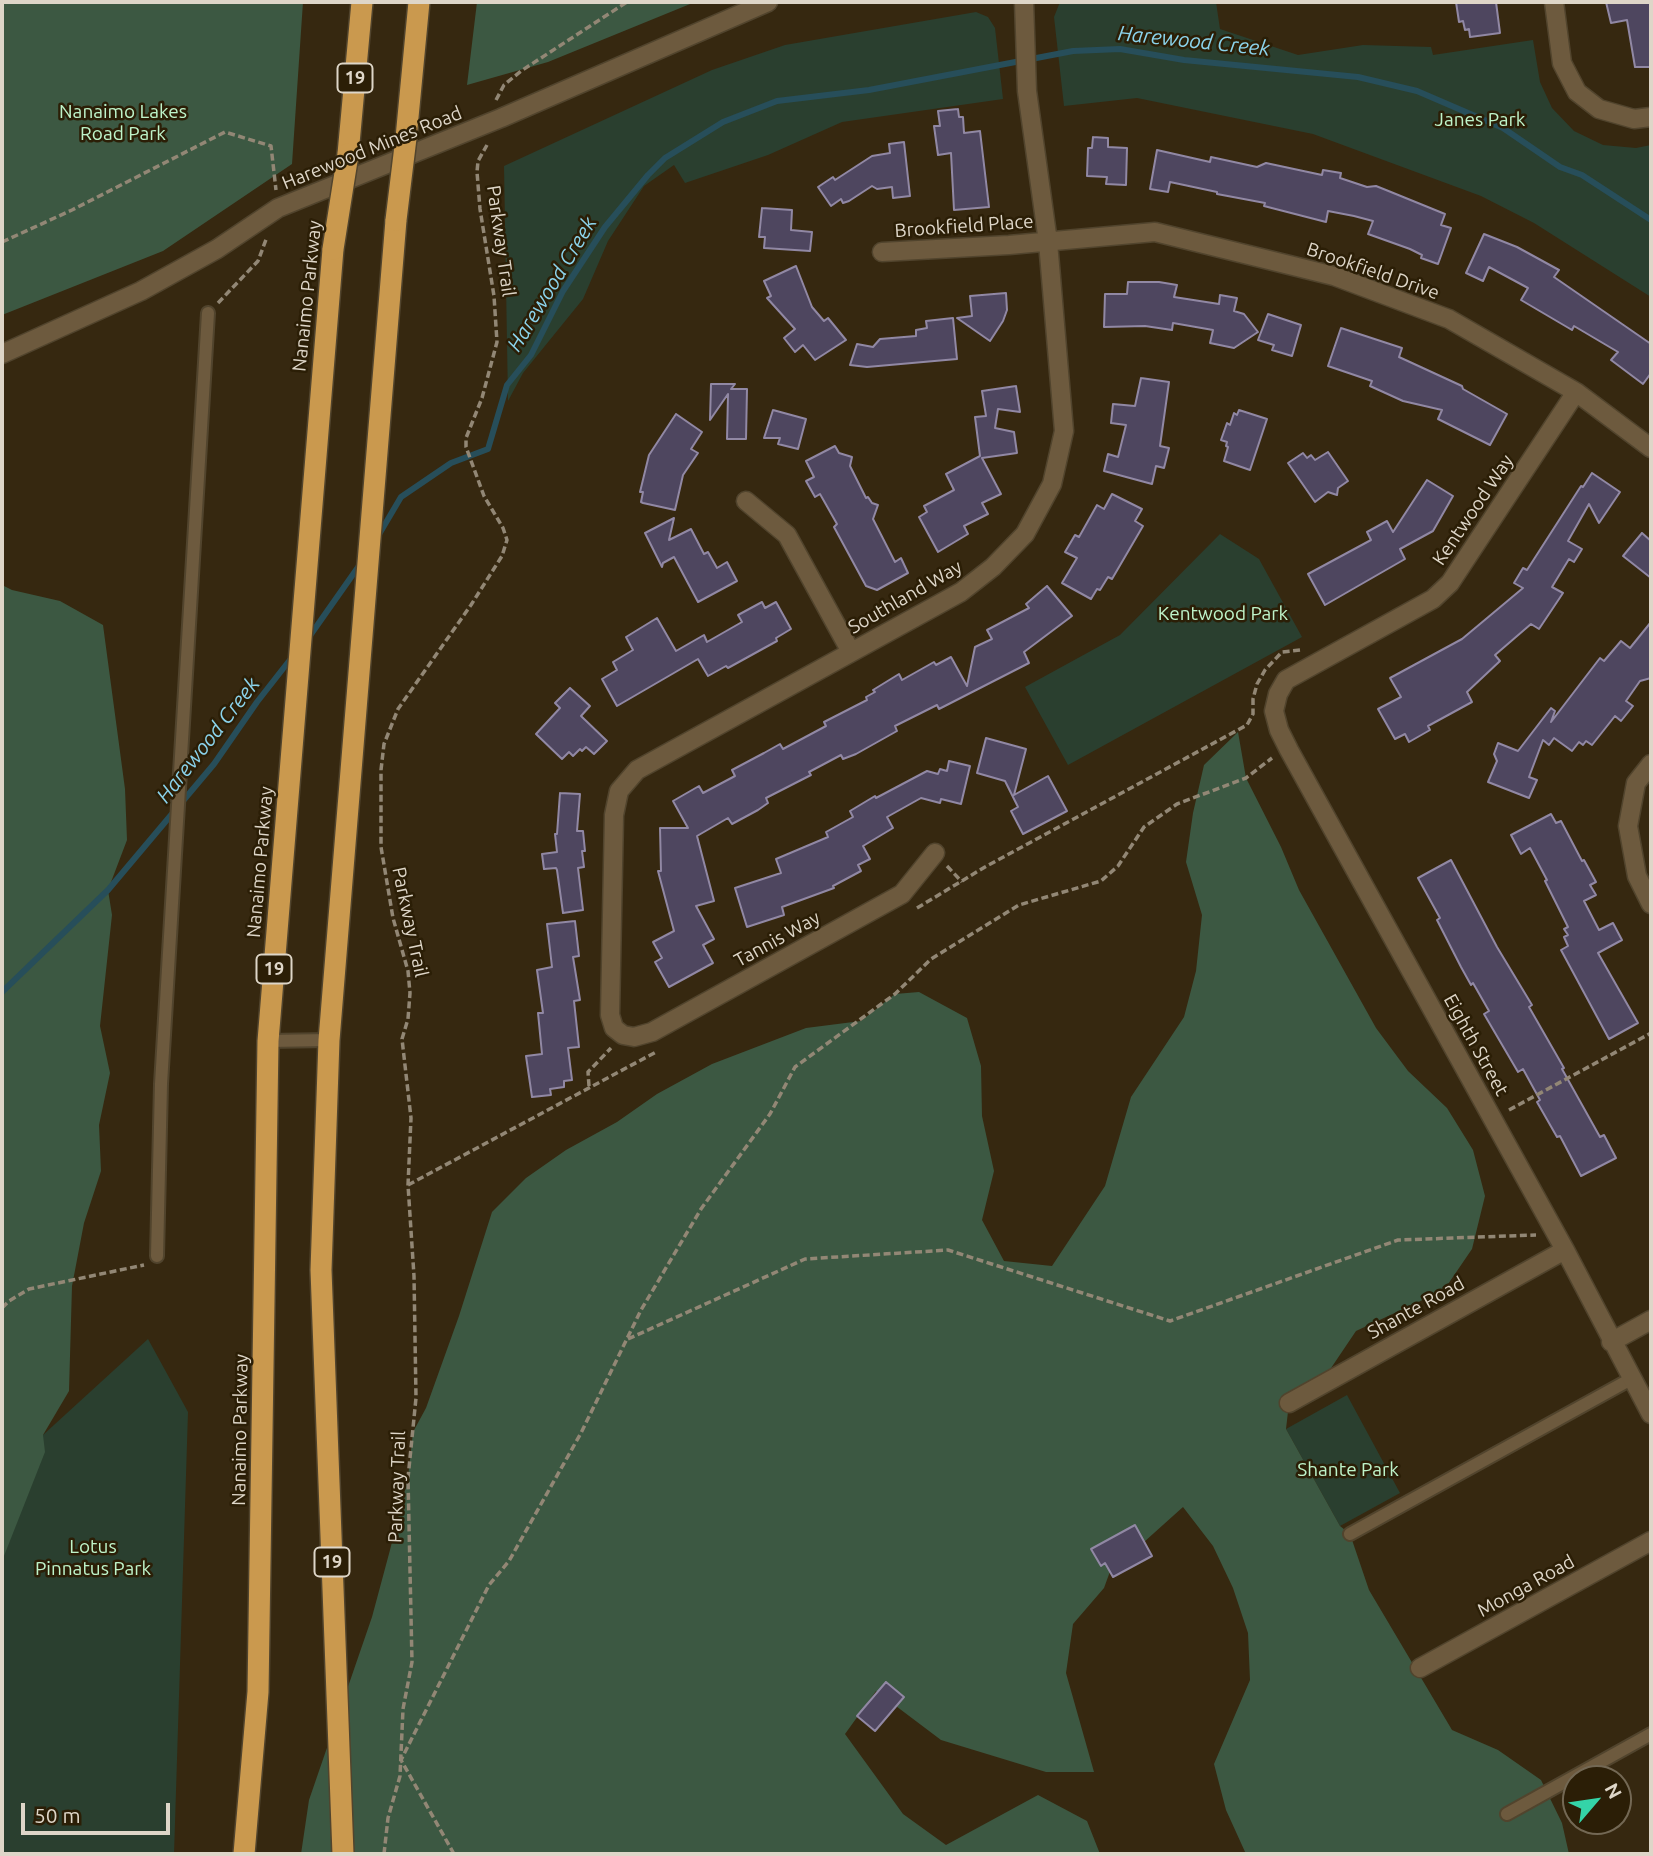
<!DOCTYPE html>
<style>
body{margin:0}
#map{position:relative;width:1653px;height:1856px;overflow:hidden;background:#362810;font-family:Ubuntu,sans-serif}
canvas{display:block}
.frame{position:absolute;inset:0;border:4px solid #ded6c8;pointer-events:none}
.north{position:absolute;left:1562px;top:1765px;width:70px;height:70px;box-sizing:border-box;background:#2b1e06;border:2px solid #736854;border-radius:50%;rotate:61deg;font-size:19px;font-weight:700;line-height:28px;text-align:center;color:#ded6c8}
.north::after{content:'';display:block;margin:auto;width:24px;height:32px;background:#34d4a8;clip-path:polygon(50% 0,100% 100%,50% 72%,0 100%)}
.scale{position:absolute;left:21px;top:1803px;width:149px;height:32px;box-sizing:border-box;border:4px solid #ded6c8;border-top:0;padding-left:9px;font-size:21px;line-height:24px;white-space:nowrap;color:#ded6c8;-webkit-text-stroke:5px #2b1e06;paint-order:stroke}
</style>
<div id="map">
<canvas width="1653" height="1856"></canvas>
<div class="frame"></div>
<div class="north">N</div>
<div class="scale">50 m</div>
</div>
<script>
const c = document.querySelector('canvas').getContext('2d');
c.lineJoin = 'round';
function fillPath(path, color) {
  c.fillStyle = color;
  c.fill(path, 'evenodd');
}
function shape(rows) {
  const path = new Path2D();
  for (const r of rows) {
    path.moveTo(r[0], r[1]);
    for (let i = 2; i < r.length; i += 2) path.lineTo(r[i], r[i + 1]);
  }
  return path;
}
function strokePath(path, color, width, dash) {
  c.strokeStyle = color;
  c.lineWidth = width;
  c.lineCap = dash ? 'butt' : 'round';
  c.setLineDash(dash || []);
  c.stroke(path);
}
function write(font, color, halo, rows, align = 'center') {
  c.font = font + ' Ubuntu,sans-serif';
  c.lineWidth = 5;
  c.setLineDash([]);
  c.textBaseline = 'middle';
  c.strokeStyle = halo;
  c.fillStyle = color;
  for (const [text, x, y, turn = 0] of rows) {
    c.save();
    c.translate(x, y);
    c.rotate((+turn || 0) * Math.PI / 180);
    c.textAlign = isNaN(turn) ? turn : align;
    if (halo) c.strokeText(text, 0, 0);
    c.fillText(text, 0, 0);
    c.restore();
  }
}
fillPath(shape([
 [1060,2,1216,2,1220,29,1298,55,1363,45,1431,47,1433,55,1533,40,1540,82,1552,108,1574,131,1603,145,1636,148,1651,145,1651,297,1534,223,1481,196,1313,134,1137,98,1064,106,1054,17],
 [976,12,988,17,995,28,1003,99,842,122,768,155,685,183,674,165,644,186,608,241,583,299,523,373,508,401,504,166,712,70,785,45],
 [1220,534,1259,559,1302,637,1068,765,1025,687,1120,635],
 [148,1339,188,1412,174,1854,2,1854,2,1528,43,1435],
 [1347,1395,1400,1493,1340,1526,1286,1429]
]), '#2a3f2f');
fillPath(shape([
 [2,2,303,2,292,164,163,251,2,315],
 [477,2,695,2,548,62,467,85],
 [2,585,12,590,60,601,103,625,125,789,127,840,108,890,112,915,100,1026,110,1073,99,1125,101,1171,84,1223,72,1286,69,1391,43,1435,45,1452,2,1561],
 [1238,732,1246,778,1281,847,1299,890,1376,1028,1408,1071,1447,1108,1473,1150,1485,1196,1472,1249,1444,1290,1356,1331,1327,1374,1289,1403,1286,1429,1340,1526,1350,1534,1369,1590,1452,1730,1498,1750,1541,1780,1562,1823,1569,1854,1246,1854,1226,1810,1214,1764,1250,1680,1248,1633,1233,1588,1213,1546,1183,1507,1144,1542,1112,1566,1104,1588,1073,1624,1066,1673,1094,1772,1046,1772,941,1740,876,1691,845,1734,903,1814,946,1845,1038,1795,1087,1821,1100,1854,301,1854,309,1800,372,1617,390,1550,408,1478,413,1432,426,1408,459,1316,492,1212,526,1178,566,1150,617,1122,657,1094,712,1064,806,1028,861,1021,895,994,919,992,967,1018,981,1066,982,1116,994,1171,982,1220,1004,1261,1052,1266,1105,1186,1131,1097,1184,1017,1196,971,1202,915,1186,862,1193,813,1204,765]
]), '#3c5842');
strokePath(shape([
 [378,536,401,497,451,463,488,449,507,385,531,355,563,291,605,227,648,175,665,158,723,122,777,101,869,90,1073,51,1120,49,1184,60,1358,77,1417,91,1503,128,1560,167,1582,175,1651,220],
 [309,637,361,563],
 [2,992,108,890,214,764,257,702,293,656]
]), '#274e5a', 6);
const building = shape([
 [1456,2,1496,2,1500,33,1470,37,1469,29,1465,30,1463,21,1459,22,1456,2],
 [1606,2,1651,2,1651,67,1635,67,1627,20,1611,23,1606,2],
 [958,109,959,117,963,117,964,133,980,131,989,207,954,210,951,153,938,155,934,126,940,126,938,111,958,109],
 [1093,137,1108,138,1108,147,1127,148,1126,185,1106,184,1107,177,1087,176,1088,148,1092,148,1093,137],
 [904,142,910,196,893,198,892,187,877,189,872,186,849,201,843,203,841,199,831,206,818,187,833,177,835,180,872,156,890,153,889,144,904,142],
 [1157,150,1210,162,1211,157,1257,167,1266,163,1322,175,1323,170,1341,173,1340,178,1367,187,1376,186,1386,190,1445,214,1441,225,1451,228,1438,264,1421,258,1422,255,1410,249,1368,234,1373,221,1354,216,1328,211,1326,222,1264,206,1265,203,1217,194,1217,192,1170,182,1168,192,1150,189,1157,150],
 [762,208,792,210,791,230,812,232,810,251,764,248,765,237,759,237,762,208],
 [1484,234,1517,247,1559,270,1554,277,1651,344,1651,373,1643,384,1611,360,1618,352,1574,326,1572,330,1521,300,1528,288,1489,267,1483,281,1466,273,1484,234],
 [796,266,812,307,824,321,828,318,846,340,815,360,803,345,795,352,784,338,795,329,767,298,771,296,764,281,796,266],
 [1128,282,1159,282,1177,285,1174,297,1219,304,1220,295,1237,298,1234,311,1244,314,1258,332,1234,348,1210,343,1213,330,1173,323,1172,330,1145,326,1104,327,1105,294,1127,294,1128,282],
 [1006,293,1007,310,1003,321,990,341,957,318,972,316,970,296,1006,293],
 [1268,314,1301,325,1292,356,1272,350,1274,345,1258,340,1268,314],
 [953,318,957,359,867,367,850,365,857,344,873,347,880,339,916,336,916,330,927,328,926,321,953,318],
 [1341,328,1402,348,1399,357,1462,386,1463,389,1507,414,1490,445,1438,419,1442,410,1403,401,1370,386,1372,381,1328,366,1341,328],
 [1141,378,1169,382,1160,446,1169,448,1164,468,1156,466,1152,484,1104,471,1108,454,1118,457,1126,425,1111,423,1113,404,1135,406,1141,378],
 [711,384,735,384,731,389,747,389,746,439,727,439,728,394,710,420,711,384],
 [1016,386,1020,412,998,409,995,428,1014,432,1017,453,982,458,1001,494,982,503,988,514,964,526,968,534,938,552,919,517,927,512,924,506,954,490,946,474,980,456,975,417,986,416,982,391,1016,386],
 [773,410,806,419,798,449,778,444,780,438,764,438,773,410],
 [1239,410,1267,419,1250,470,1224,461,1228,447,1226,446,1227,442,1221,440,1227,423,1230,425,1234,413,1237,415,1239,410],
 [676,414,702,432,691,449,698,453,683,475,675,510,643,503,641,502,643,492,640,492,649,455,676,414],
 [835,446,839,453,852,457,850,466,866,498,868,497,872,503,878,505,873,519,895,562,901,558,908,573,877,590,866,586,834,527,837,524,820,494,815,497,806,481,814,477,806,461,835,446],
 [1328,452,1348,481,1338,488,1337,495,1328,492,1315,502,1288,463,1303,453,1307,458,1311,455,1315,460,1328,452],
 [1592,473,1620,492,1599,523,1589,504,1568,541,1582,549,1574,562,1569,559,1552,587,1563,593,1539,629,1531,624,1495,655,1500,661,1467,692,1472,702,1428,726,1430,730,1409,742,1405,734,1395,739,1378,709,1401,697,1390,678,1462,639,1523,588,1514,583,1523,568,1527,570,1581,486,1583,487,1592,473],
 [1427,480,1453,496,1433,531,1400,549,1405,559,1325,605,1308,574,1371,540,1367,532,1387,521,1393,532,1427,480],
 [1112,494,1142,509,1135,521,1143,526,1112,579,1108,577,1100,590,1097,589,1091,599,1062,583,1077,558,1065,552,1075,535,1079,537,1097,505,1104,509,1112,494],
 [674,518,669,540,691,529,704,554,708,552,717,568,727,562,737,581,698,602,674,557,663,563,662,567,645,533,674,518],
 [1642,533,1651,541,1651,578,1623,556,1642,533],
 [1047,586,1072,616,1024,652,1029,663,939,709,937,705,895,726,897,731,856,754,843,759,841,755,809,772,811,775,766,798,768,803,758,810,732,824,728,818,697,836,714,901,696,906,714,939,703,945,713,963,669,987,655,962,662,958,653,942,674,931,658,871,661,871,660,828,688,828,673,801,699,786,703,793,735,776,732,770,764,753,780,744,783,749,826,726,824,722,867,700,866,697,875,692,873,690,899,674,902,680,934,662,936,665,951,657,967,686,975,647,992,639,987,630,1029,608,1026,604,1047,586],
 [762,602,765,608,776,602,791,629,776,638,777,641,728,668,726,666,708,676,698,659,617,706,602,679,617,670,613,662,633,650,626,637,657,618,676,651,704,635,707,642,742,622,738,615,762,602],
 [1651,622,1651,678,1640,681,1626,701,1633,706,1621,721,1615,716,1592,745,1586,741,1583,745,1579,742,1572,751,1554,738,1549,745,1543,740,1529,777,1537,780,1529,798,1488,782,1497,761,1494,754,1498,743,1518,751,1551,708,1555,711,1551,722,1600,658,1604,661,1621,641,1630,648,1651,622],
 [570,688,590,706,581,716,607,741,594,754,586,747,582,751,580,749,573,756,569,752,562,759,536,734,560,708,555,703,570,688],
 [986,738,1026,749,1014,795,1048,776,1067,811,1023,834,1011,811,1018,807,1005,781,977,773,986,738],
 [949,761,970,766,961,804,941,799,940,803,921,798,887,817,893,828,863,846,870,859,858,865,861,871,833,886,834,888,782,907,784,915,747,927,735,888,781,873,776,859,828,837,826,832,853,817,850,811,875,796,876,798,927,771,938,774,940,769,947,771,949,761],
 [560,793,580,794,577,831,583,831,585,851,582,851,584,867,578,868,583,910,563,913,557,870,556,868,544,869,542,854,557,852,555,834,557,834,560,793],
 [1551,814,1556,823,1561,821,1582,861,1584,860,1596,882,1590,885,1596,895,1584,901,1599,930,1613,923,1622,940,1598,953,1638,1023,1609,1039,1561,950,1568,946,1564,937,1568,935,1564,929,1568,927,1545,881,1547,880,1530,848,1521,854,1511,835,1551,814],
 [1451,860,1497,947,1532,1005,1529,1007,1564,1068,1562,1069,1600,1137,1604,1135,1616,1158,1581,1176,1560,1136,1557,1137,1537,1102,1540,1100,1523,1069,1518,1072,1484,1014,1489,1011,1473,983,1471,985,1461,967,1437,920,1440,918,1418,878,1451,860],
 [575,921,579,956,573,957,580,1000,574,1001,579,1047,568,1048,572,1080,564,1081,564,1087,550,1089,551,1095,532,1097,526,1056,542,1054,538,1013,543,1013,537,970,552,967,547,924,575,921],
 [1135,1525,1152,1556,1113,1577,1105,1563,1101,1566,1091,1549,1135,1525],
 [886,1682,904,1697,875,1731,857,1716,886,1682]
]);
fillPath(building, '#4e465f');
strokePath(building, '#9188a4', 2);
const service = shape([
 [268,1041,329,1040],
 [157,1256,161,1084,208,313],
 [1350,1534,1631,1379],
 [1507,1814,1651,1734]
]);
const minor = shape([
 [1554,2,1562,63,1577,92,1599,109,1634,119,1651,117],
 [882,252,1009,245,1155,232,1334,276,1449,319,1576,392,1651,448],
 [2,354,141,291,217,249,278,208,501,118,768,2],
 [1576,392,1450,583,1433,599,1286,680,1278,694,1274,711,1279,730,1289,750,1565,1250,1651,1414],
 [746,501,787,535,851,652],
 [1651,764,1636,783,1628,826,1637,876,1651,904],
 [935,853,902,894,652,1032,634,1037,623,1035,614,1028,610,1015,614,815,619,791,637,770,961,592,993,567,1025,534,1052,484,1064,431,1048,242,1027,91,1024,2],
 [1611,1342,1651,1320],
 [1289,1403,1565,1250],
 [1420,1668,1651,1541]
]);
const motorway = shape([
 [406,138,419,2],
 [348,154,362,2],
 [244,1854,258,1692,268,1041,333,249],
 [343,1854,321,1270,329,1040,396,220]
]);
strokePath(service, '#51442d', 16);
strokePath(minor, '#51442d', 21);
strokePath(motorway, '#51442d', 24);
strokePath(shape([
 [496,100,504,85,521,71,627,2],
 [2,242,72,210,225,132,271,146,276,190],
 [218,303,258,261,267,237],
 [947,866,962,882],
 [917,908,985,867,1247,725,1253,714,1253,699,1257,684,1265,670,1282,652,1300,650],
 [589,1086,588,1072,611,1048],
 [1509,1110,1651,1033],
 [408,1185,656,1052],
 [2,1308,9,1301,29,1289,144,1265],
 [628,1339,805,1259,948,1250,1170,1321,1398,1240,1536,1235],
 [384,1854,388,1818,400,1776,403,1709,412,1662,408,1478,416,1398,414,1276,408,1185,411,1118,402,1039,408,1019,410,993,408,971,393,918,381,847,381,770,384,744,398,709,471,605,502,556,507,540,503,528,484,496,466,447,466,438,482,398,497,342,494,296,480,209,477,172,478,161,487,145],
 [454,1854,401,1760,489,1585,509,1561,581,1433,641,1310,701,1209,770,1114,795,1067,895,994,931,959,1019,905,1101,881,1118,866,1144,827,1177,804,1246,778,1272,758]
]), '#928775', 3.5, [7, 3.5]);
strokePath(service, '#6d5a3e', 12);
strokePath(minor, '#6d5a3e', 18);
strokePath(motorway, '#ca994e', 21);
const motorwayBridge = shape([
 [396,220,406,138],
 [333,249,348,154]
]);
strokePath(motorwayBridge, '#51442d', 24, []);
strokePath(motorwayBridge, '#ca994e', 21);
for (const [x, y, w] of [
 [355,78,35],
 [274,969,35],
 [332,1562,35]
]) {
  const box = new Path2D();
  box.roundRect(x - w / 2, y - 14.5, w, 29, 5);
  c.fillStyle = '#2b1e06';
  c.fill(box);
  strokePath(box, '#ded6c8', 2);
}
write('bold 18px', '#ded6c8', null, [
 ["19",355,78],
 ["19",274,969],
 ["19",332,1562]
]);
write('19px', '#bef4ca', '#2b1e06', [
 ["Nanaimo Lakes",123,112],
 ["Road Park",123,134],
 ["Janes Park",1480,120],
 ["Kentwood Park",1223,614],
 ["Shante Park",1348,1470],
 ["Lotus",93,1547],
 ["Pinnatus Park",93,1569]
]);
write('19px', '#ded6c8', '#2b1e06', [
 ["Harewood Mines Road",372,148,-22],
 ["Brookfield Place",964,226,-4],
 ["Parkway Trail",501,241,82],
 ["Brookfield Drive",1373,271,19],
 ["Nanaimo Parkway",307,296,-84],
 ["Kentwood Way",1473,510,-56],
 ["Southland Way",905,597,-30],
 ["Nanaimo Parkway",260,862,-85],
 ["Parkway Trail",410,922,78],
 ["Tannis Way",777,939,-29],
 ["Eighth Street",1476,1045,61],
 ["Shante Road",1416,1308,-29],
 ["Nanaimo Parkway",240,1430,-89],
 ["Parkway Trail",397,1487,-88],
 ["Monga Road",1526,1586,-29]
]);
write('italic 21px', '#8bd3eb', '#2b1e06', [
 ["Harewood Creek",1194,41,6],
 ["Harewood Creek",552,284,-59],
 ["Harewood Creek",208,740,-52]
]);
</script>
